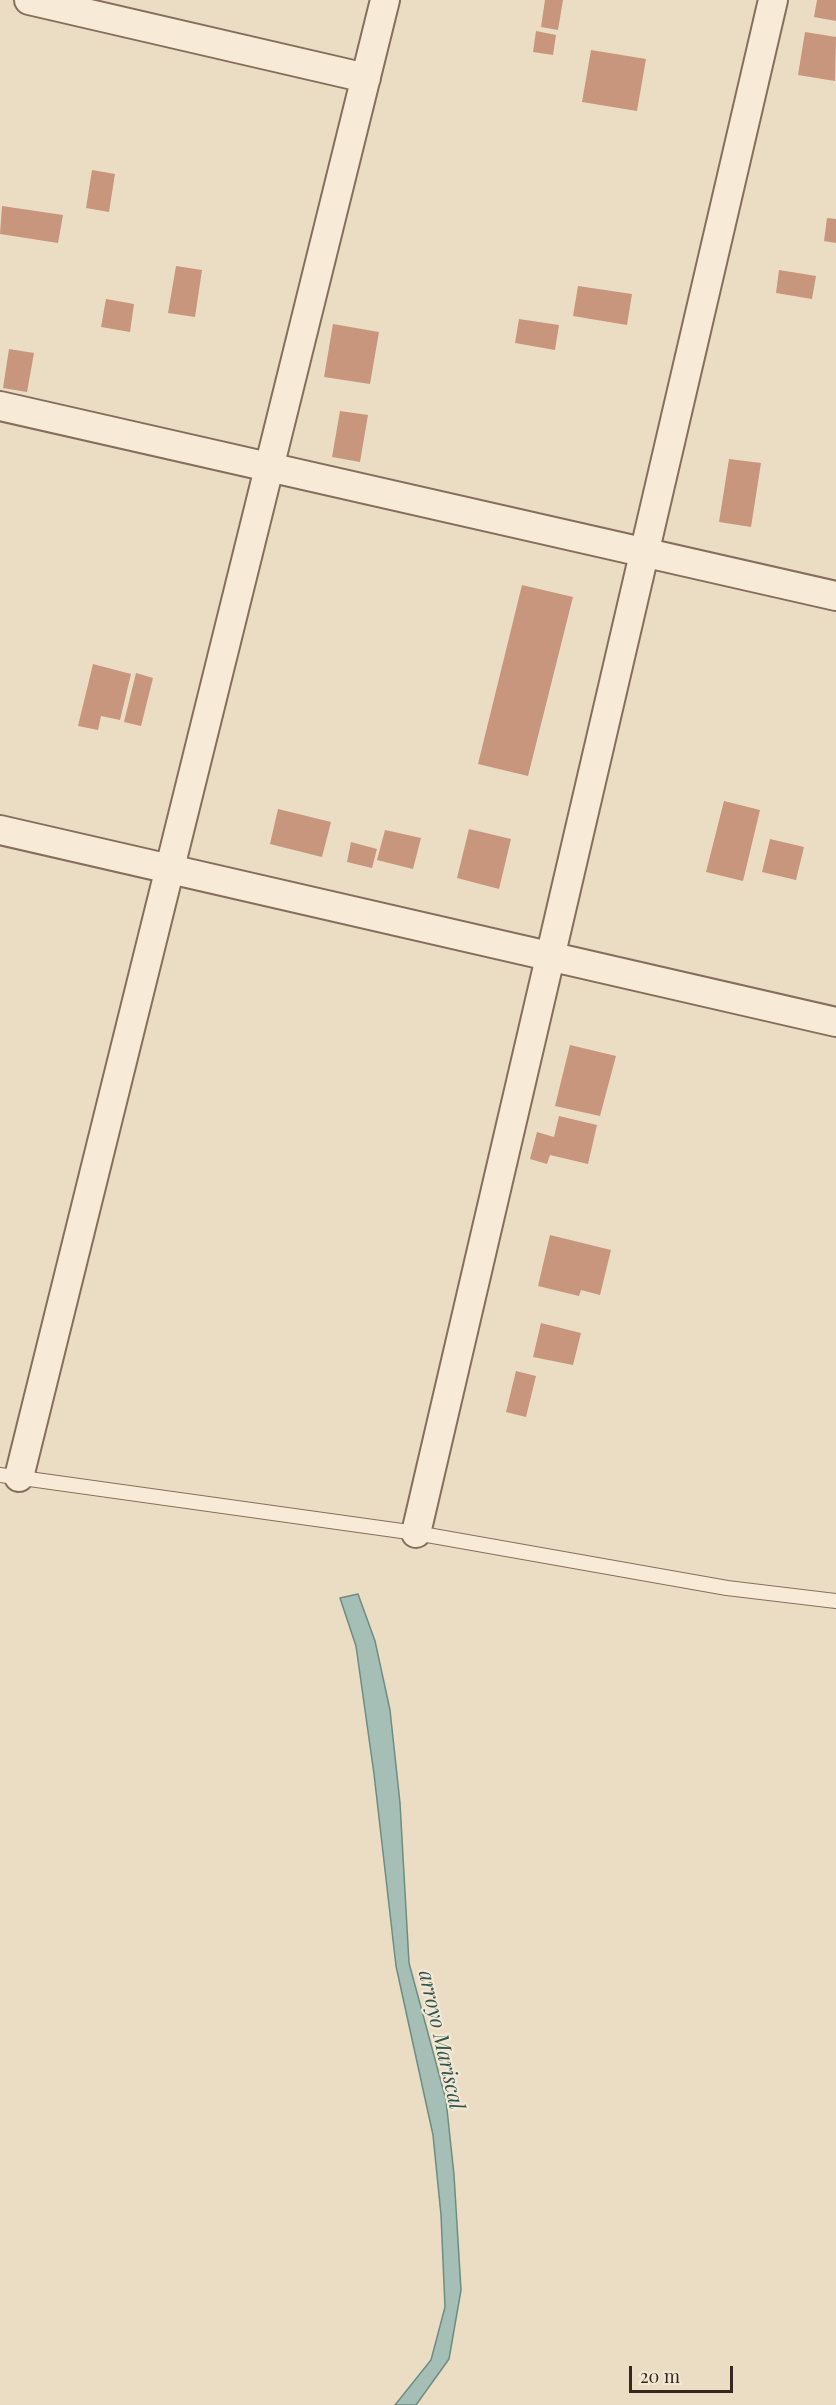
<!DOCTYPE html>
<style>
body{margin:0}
#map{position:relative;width:836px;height:2405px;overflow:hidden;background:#ebddc4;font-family:"Playfair Display",serif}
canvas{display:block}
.scale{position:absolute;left:629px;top:2366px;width:104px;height:27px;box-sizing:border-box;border:3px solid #36281f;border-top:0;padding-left:8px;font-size:18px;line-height:21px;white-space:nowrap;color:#36281f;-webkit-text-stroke:4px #f3e8d3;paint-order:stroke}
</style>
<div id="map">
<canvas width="836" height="2405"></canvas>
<div class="scale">20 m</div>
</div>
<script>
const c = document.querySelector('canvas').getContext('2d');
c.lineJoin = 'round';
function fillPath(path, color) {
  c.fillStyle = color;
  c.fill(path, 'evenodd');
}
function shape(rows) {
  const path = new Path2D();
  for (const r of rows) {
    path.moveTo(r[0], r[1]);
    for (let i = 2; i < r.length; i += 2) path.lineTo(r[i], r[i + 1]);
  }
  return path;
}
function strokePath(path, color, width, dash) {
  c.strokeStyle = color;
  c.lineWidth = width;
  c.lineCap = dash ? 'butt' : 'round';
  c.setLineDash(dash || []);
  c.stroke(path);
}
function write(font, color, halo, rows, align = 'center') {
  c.font = font + ' "Playfair Display",serif';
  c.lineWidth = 4.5;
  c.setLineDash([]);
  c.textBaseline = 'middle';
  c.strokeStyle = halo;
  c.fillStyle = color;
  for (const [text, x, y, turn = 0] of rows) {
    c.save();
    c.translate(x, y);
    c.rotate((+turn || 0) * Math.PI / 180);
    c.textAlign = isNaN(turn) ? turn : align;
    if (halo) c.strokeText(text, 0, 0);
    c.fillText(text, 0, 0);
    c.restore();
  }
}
const water = shape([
 [358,1594,375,1641,390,1710,400,1803,409,1963,446,2100,454,2175,461,2290,449,2359,416,2405,395,2405,431,2360,445,2307,441,2215,433,2135,396,1966,374,1774,356,1646,340,1598,358,1594]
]);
fillPath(water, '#a6bfb6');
strokePath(water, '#6d8c82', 1.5);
fillPath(shape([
 [545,0,563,0,558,30,541,27],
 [817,0,836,0,836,21,814,17],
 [536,31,556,35,553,55,533,52],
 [805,32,836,37,835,81,798,75],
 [591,50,646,59,637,111,582,102],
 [92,170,115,174,109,212,86,208],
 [2,206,63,215,58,243,0,234],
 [827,218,836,219,836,243,824,241],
 [176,266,202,270,195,317,168,313],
 [779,270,816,276,812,299,776,293],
 [578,286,632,294,627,325,573,316],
 [106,299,134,304,130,332,101,327],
 [519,319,559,325,555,350,515,343],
 [333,324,379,332,370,384,324,377],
 [9,349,34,353,27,392,3,388],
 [340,411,368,415,360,462,332,457],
 [729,459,761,463,751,527,719,522],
 [522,585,573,597,528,776,478,764],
 [93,664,131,674,120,720,101,716,98,730,78,726],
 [136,673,153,678,141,726,124,722],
 [724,801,760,810,743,881,706,872],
 [278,809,331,822,322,857,270,844],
 [469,829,511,839,499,889,457,878],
 [385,830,421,838,413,869,377,860],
 [770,839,804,847,796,880,762,872],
 [351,842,377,849,372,868,347,862],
 [570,1045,616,1056,600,1116,555,1106],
 [559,1116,597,1125,588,1164,550,1155,547,1164,530,1159,537,1132,554,1137],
 [550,1235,611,1250,600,1295,581,1290,579,1296,538,1286],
 [541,1323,581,1333,573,1365,533,1357],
 [516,1371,536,1376,526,1417,506,1412]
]), '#c7967c');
const lane = shape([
 [0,1475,416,1533,727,1588,836,1601]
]);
const street = shape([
 [29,0,366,78],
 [0,406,836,596],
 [0,830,836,1022],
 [19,1477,385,0],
 [416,1533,773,0]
]);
strokePath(lane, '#856f5c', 16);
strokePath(street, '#856f5c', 32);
strokePath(lane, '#f7ebd7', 14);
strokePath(street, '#f7ebd7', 28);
write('italic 21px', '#2f5550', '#f3e8d3', [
 ["arroyo Mariscal",441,2040,77]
]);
</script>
